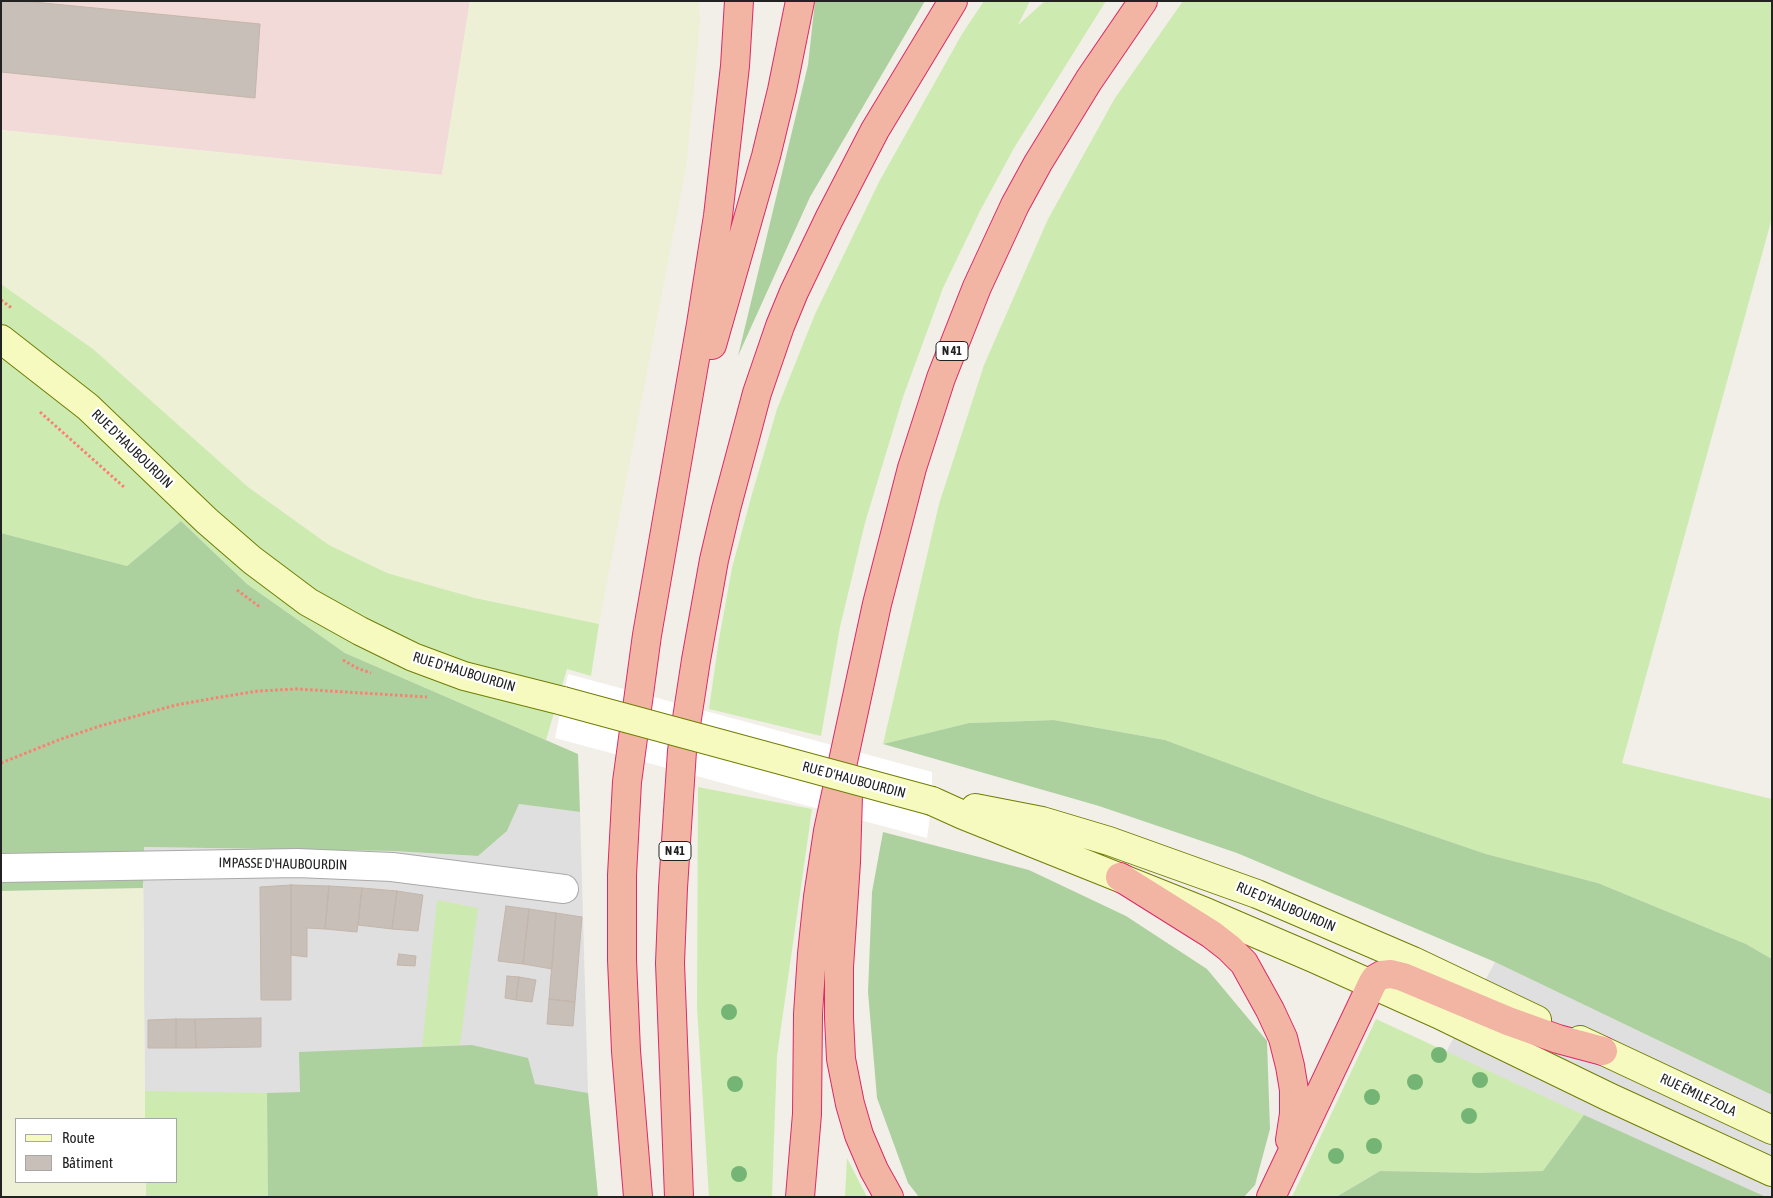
<!DOCTYPE html>
<meta charset="utf-8">
<style>
body{margin:0}
#map{position:relative;width:1773px;height:1198px;overflow:hidden;background:#f2efe9;font-family:"Asap Condensed",sans-serif}
canvas{display:block}
.frame{position:absolute;inset:0;border:2px solid #222;pointer-events:none}
.legend{position:absolute;left:15px;top:1118px;width:162px;height:65px;box-sizing:border-box;background:#fff;border:1px solid #a7a7a7;margin:0;padding:6px 9px;list-style:none;font-size:15px;color:#222}
.legend li{display:flex;align-items:center;gap:10px;height:25px}
.legend b{width:25px;border:1px solid #a7a7a7}
</style>
<div id="map">
<canvas width="1773" height="1198"></canvas>
<div class="frame"></div>
<ul class="legend">
<li><b style="height:6px;background:#f7fabf"></b>Route</li>
<li><b style="height:14px;background:#c7bfb8"></b>Bâtiment</li>
</ul>
</div>
<script>
const c = document.querySelector('canvas').getContext('2d');
c.lineJoin = 'round';
function fillPath(path, color) {
  c.fillStyle = color;
  c.fill(path, 'evenodd');
}
function shape(rows) {
  const path = new Path2D();
  for (const r of rows) {
    path.moveTo(r[0], r[1]);
    for (let i = 2; i < r.length; i += 2) path.lineTo(r[i], r[i + 1]);
  }
  return path;
}
function strokePath(path, color, width, dash) {
  c.strokeStyle = color;
  c.lineWidth = width;
  c.lineCap = dash ? 'butt' : 'round';
  c.setLineDash(dash || []);
  c.stroke(path);
}
function write(font, color, halo, rows, align = 'center') {
  c.font = font + ' "Asap Condensed",sans-serif';
  c.lineWidth = 4.5;
  c.setLineDash([]);
  c.textBaseline = 'middle';
  c.strokeStyle = halo;
  c.fillStyle = color;
  for (const [text, x, y, turn = 0] of rows) {
    c.save();
    c.translate(x, y);
    c.rotate((+turn || 0) * Math.PI / 180);
    c.textAlign = isNaN(turn) ? turn : align;
    if (halo) c.strokeText(text, 0, 0);
    c.fillText(text, 0, 0);
    c.restore();
  }
}
fillPath(shape([
 [519,804,580,812,588,1092,598,1197,146,1197,146,1182,176,1182,176,1119,145,1119,143,847,393,851,478,856,507,831],
 [1495,962,1772,1095,1772,1197,1367,1197]
]), '#e0dfdf');
fillPath(shape([
 [1,1,470,1,442,175,1,130]
]), '#f2dad9');
fillPath(shape([
 [470,1,699,1,700,22,687,162,599,624,475,598,387,573,329,545,248,487,93,349,1,284,1,130,442,175],
 [143,888,145,1119,16,1119,16,1182,146,1182,146,1197,1,1197,1,891]
]), '#eef0d5');
fillPath(shape([
 [984,1,1030,1,1018,25,1045,1,1106,1,1014,148,980,211,943,288,903,397,865,523,840,627,821,736,709,709,719,639,732,568,752,494,777,409,815,314,880,180,962,34],
 [1183,1,1772,1,1772,218,1622,763,1772,799,1772,959,1746,944,1598,883,1486,854,1322,798,1165,740,1054,720,969,723,883,744,939,504,984,365,1048,219,1115,98],
 [1,284,93,349,248,487,329,545,387,573,475,598,599,624,591,676,567,669,546,740,345,653,247,584,181,521,127,566,1,533],
 [698,787,812,809,777,1056,772,1197,709,1197,697,1008],
 [437,900,478,908,460,1045,422,1047],
 [1376,1019,1584,1115,1543,1171,1478,1173,1380,1171,1336,1197,1292,1197],
 [145,1091,267,1093,268,1197,146,1197,146,1182,176,1182,176,1119,145,1119],
 [847,1158,867,1197,845,1197]
]), '#cdebb0');
fillPath(shape([
 [815,1,925,1,810,197,738,356,808,65],
 [181,521,247,584,345,653,578,754,580,812,519,804,507,831,478,856,393,851,144,847,143,888,1,891,1,533,127,566],
 [1054,720,1165,740,1322,798,1486,854,1598,883,1746,944,1772,959,1772,1095,1495,962,1237,853,1099,806,883,744,969,723],
 [883,832,1029,870,1126,916,1207,969,1267,1041,1270,1129,1255,1185,1244,1197,919,1197,908,1183,877,1098,868,992,872,892],
 [472,1045,528,1058,535,1084,588,1093,598,1197,268,1197,267,1093,300,1092,299,1052],
 [1584,1115,1766,1197,1336,1197,1380,1171,1478,1173,1543,1171]
]), '#add19e');
fillPath(shape([
 [568,674,932,772,932,801,927,838,555,738]
]), '#fff');
const building = shape([
 [1,1,23,1,260,24,255,98,1,72,1,1],
 [291,885,291,1000,261,1000,260,887,291,885],
 [291,885,329,886,325,929,307,928,307,957,291,955,291,885],
 [329,886,362,888,357,932,325,929,329,886],
 [362,888,397,891,392,929,358,925,362,888],
 [397,891,423,895,418,931,392,929,397,891],
 [506,906,529,909,523,964,498,961,506,906],
 [529,909,556,913,552,969,523,964,529,909],
 [556,913,582,917,575,1002,549,999,556,913],
 [399,954,416,956,415,966,397,965,399,954],
 [507,976,519,977,516,1000,505,998,507,976],
 [519,977,536,980,532,1002,516,1000,519,977],
 [549,999,575,1002,573,1026,547,1024,549,999],
 [261,1018,261,1047,196,1048,195,1019,261,1018],
 [176,1019,195,1019,196,1048,176,1048,176,1019],
 [176,1019,176,1048,148,1048,148,1020,176,1019]
]);
fillPath(building, '#c7bfb8');
strokePath(building, '#c4b6ab', 1);
const minor = shape([
 [1,868,297,863,392,867,564,889]
]);
const secondary = shape([
 [1,339,88,407,207,521,252,560,308,602,360,631,413,657,464,676,563,701],
 [932,801,963,815,1208,913,1313,958,1438,1014,1609,1097,1772,1172],
 [975,808,1042,821,1109,841,1257,894,1413,961,1537,1020],
 [1580,1040,1772,1130]
]);
const trunk = shape([
 [712,345,766,156,782,90,800,1],
 [848,795,846,862,839,967,839,1018,841,1059,850,1104,859,1135,874,1170,889,1197],
 [1120,877,1211,934,1229,948,1244,963,1270,1010,1283,1038,1290,1066,1294,1090,1294,1114,1290,1140],
 [638,1197,626,1051,622,960,622,875,627,782,647,635,701,324,718,216,735,66,739,1],
 [679,1197,670,963,673,888,679,796,682,751,696,660,714,560,726,509,757,393,780,326,794,292,829,219,875,130,953,1],
 [800,1197,807,1114,808,1014,812,954,818,897,828,831,877,604,912,468,941,378,958,335,977,287,1015,205,1038,163,1089,80,1143,1],
 [1271,1197,1372,984,1375,979,1382,975,1391,974,1403,977,1508,1021,1558,1039,1603,1051]
]);
strokePath(minor, '#a9a9a9', 30);
strokePath(secondary, '#707d05', 30);
strokePath(trunk, '#dc2a67', 30);
strokePath(shape([
 [1,300,13,309],
 [40,412,125,488],
 [237,590,260,607],
 [343,660,357,668,371,673],
 [1,763,61,739,100,726,176,705,215,698,258,691,297,689,427,697]
]), '#fa8072', 3, [2.5, 2.5]);
strokePath(minor, '#fff', 28);
strokePath(secondary, '#f7fabf', 28);
strokePath(trunk, '#f2b4a3', 28);
const secondaryBridge = shape([
 [563,701,932,801]
]);
strokePath(secondaryBridge, '#707d05', 30, []);
strokePath(secondaryBridge, '#f7fabf', 28);
c.fillStyle = '#74b475';
for (const [x, y] of [
 [729,1012],
 [1439,1055],
 [1480,1080],
 [1415,1082],
 [735,1084],
 [1372,1097],
 [1469,1116],
 [1374,1146],
 [1336,1156],
 [739,1174]
]) {
  c.beginPath();
  c.arc(x, y, 8, 0, 2 * Math.PI);
  c.fill();
}
for (const [x, y, w] of [
 [952,351,32],
 [675,851,32]
]) {
  const box = new Path2D();
  box.roundRect(x - w / 2, y - 9.5, w, 19, 4);
  c.fillStyle = '#fff';
  c.fill(box);
  strokePath(box, '#222', 1);
}
write('bold 12px', '#222', null, [
 ["N 41",952,351],
 ["N 41",675,851]
]);
write('14px', '#222', '#fff', [
 ["RUE D'HAUBOURDIN",132,449,44],
 ["RUE D'HAUBOURDIN",464,672,17],
 ["RUE D'HAUBOURDIN",854,780,15],
 ["IMPASSE D'HAUBOURDIN",283,864,1],
 ["RUE D'HAUBOURDIN",1286,907,23],
 ["RUE ÉMILE ZOLA",1698,1095,25]
]);
</script>
